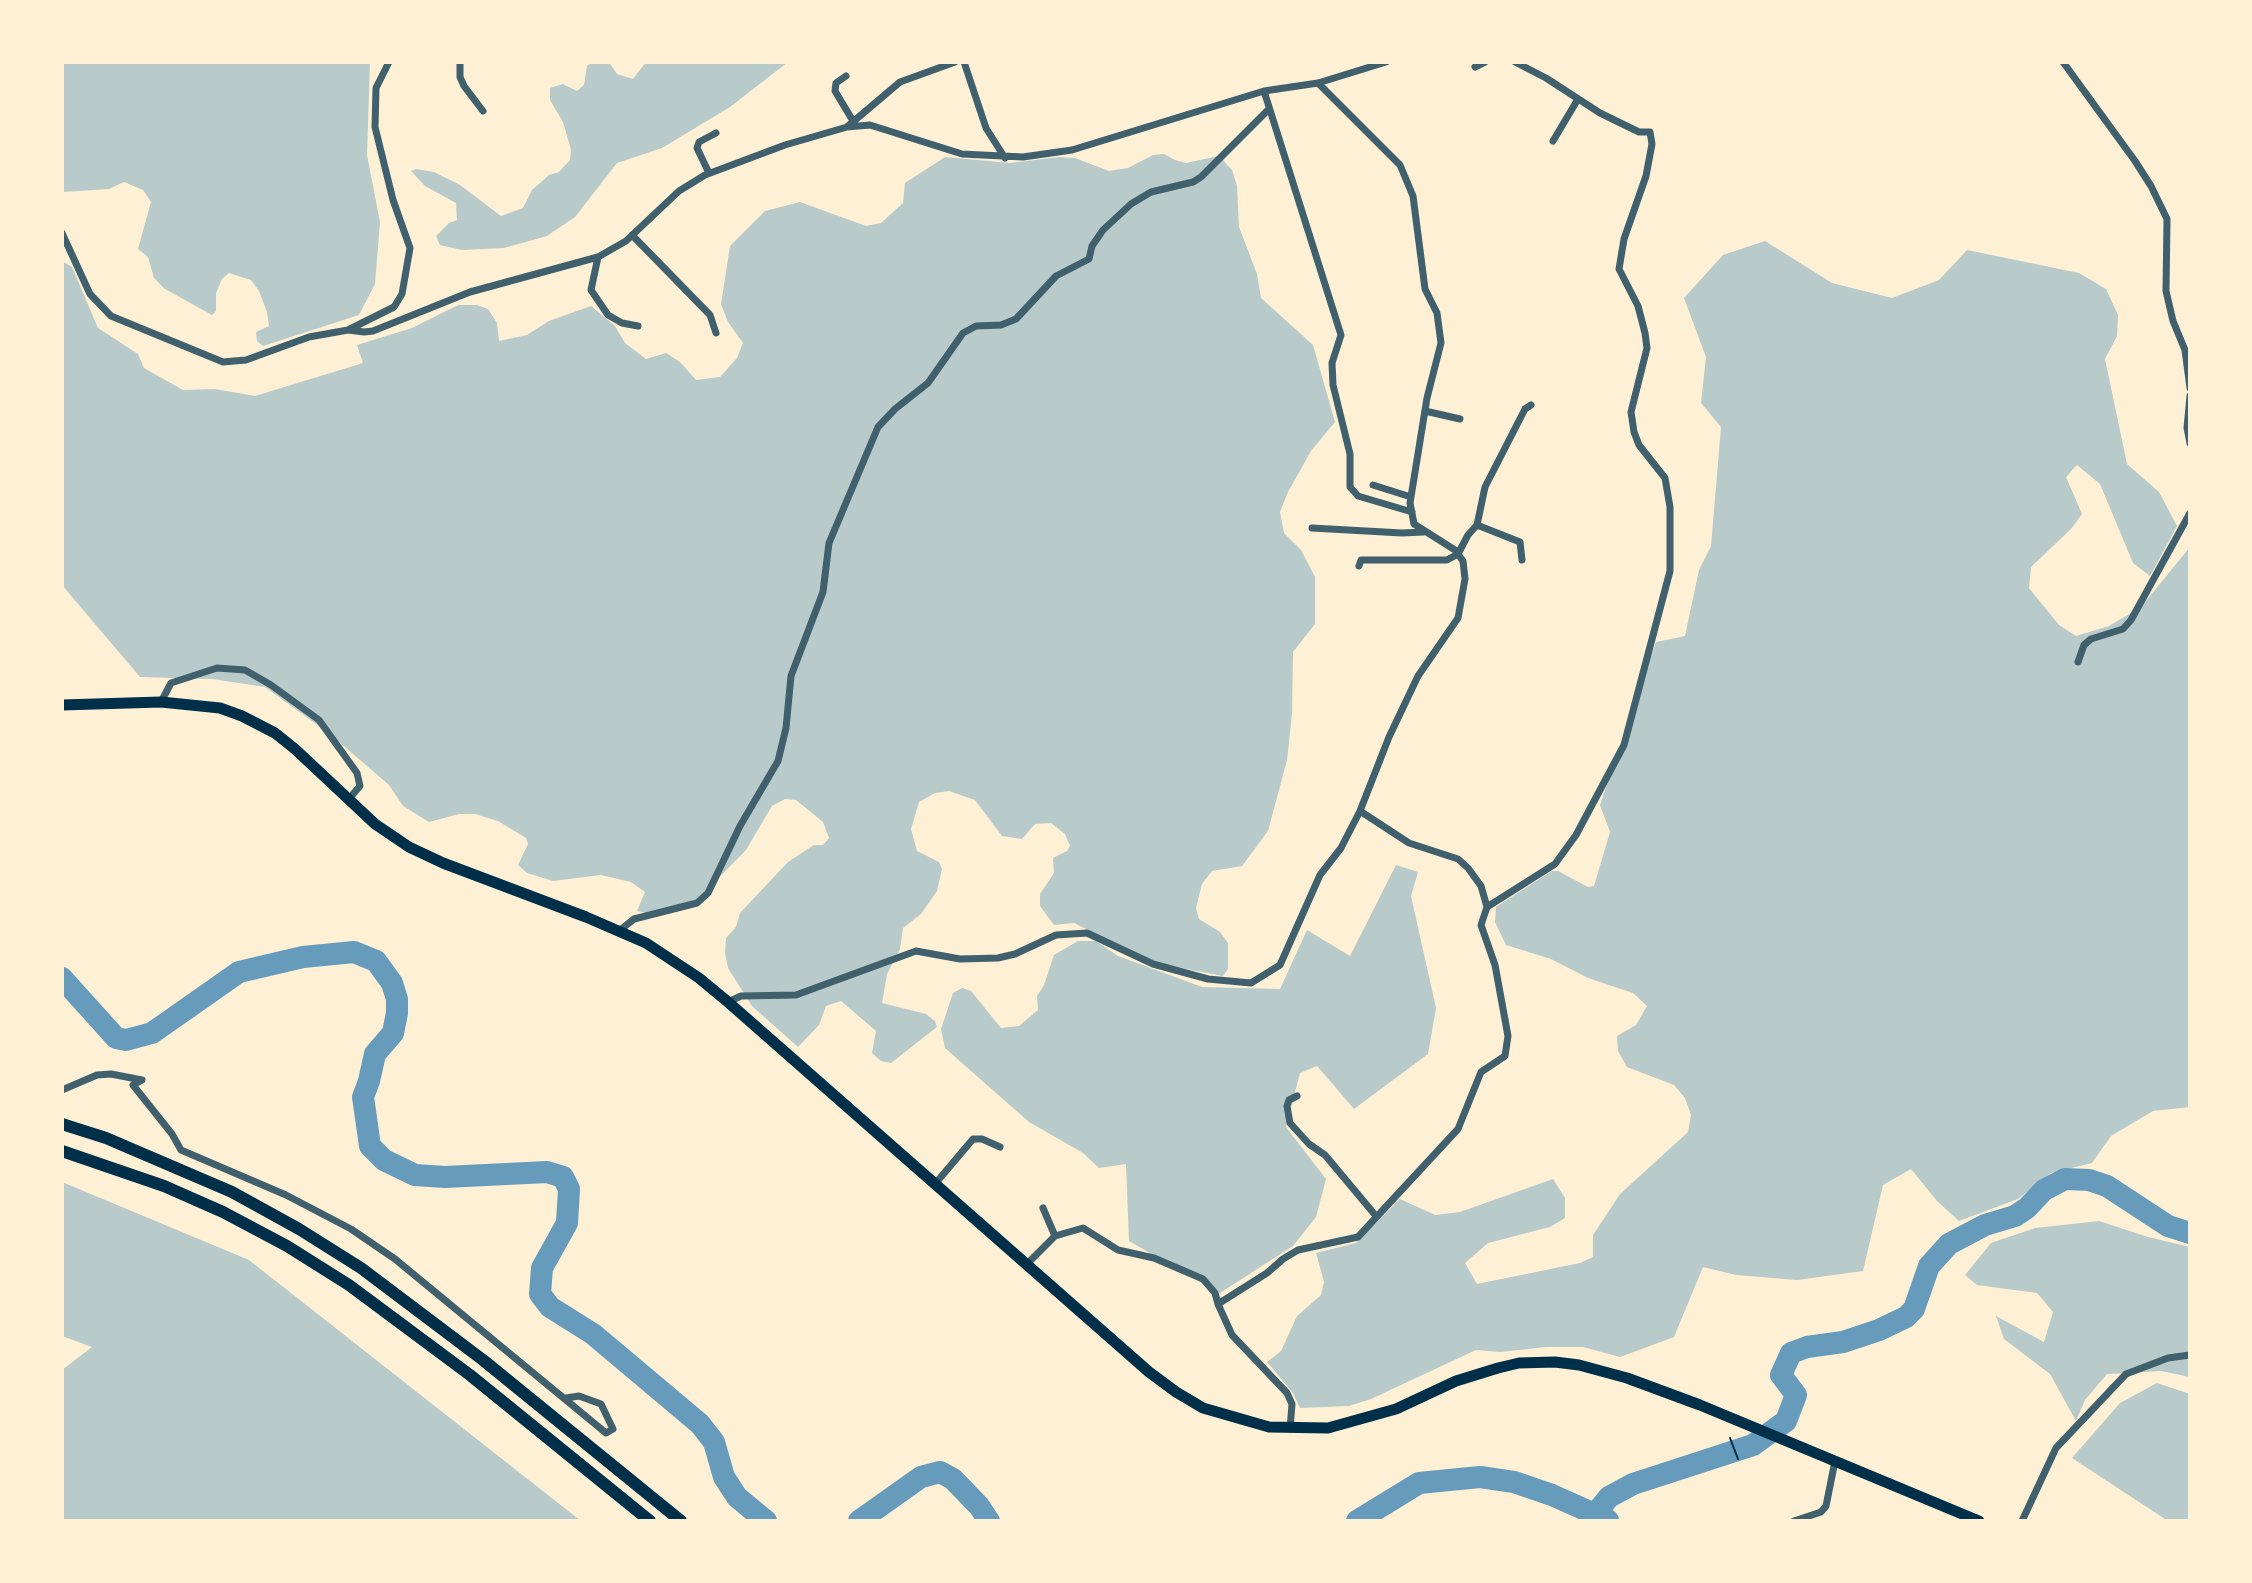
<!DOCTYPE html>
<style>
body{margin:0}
#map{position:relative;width:2252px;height:1583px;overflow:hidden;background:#fdf0d5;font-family:"Sofia Sans Condensed",sans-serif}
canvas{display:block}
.frame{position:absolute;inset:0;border:64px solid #fdf0d5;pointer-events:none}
</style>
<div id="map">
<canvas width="2252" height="1583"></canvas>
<div class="frame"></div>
</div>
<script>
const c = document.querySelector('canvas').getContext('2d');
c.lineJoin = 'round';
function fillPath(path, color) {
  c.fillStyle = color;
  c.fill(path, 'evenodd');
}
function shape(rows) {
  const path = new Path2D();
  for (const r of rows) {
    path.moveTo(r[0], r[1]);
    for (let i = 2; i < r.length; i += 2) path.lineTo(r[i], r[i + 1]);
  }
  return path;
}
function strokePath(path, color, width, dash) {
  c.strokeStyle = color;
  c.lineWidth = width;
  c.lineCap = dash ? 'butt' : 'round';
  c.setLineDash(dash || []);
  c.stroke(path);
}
fillPath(shape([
 [62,62,370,62,367,155,380,222,375,284,359,315,263,346,257,341,256,332,269,326,267,312,259,291,251,280,229,273,222,279,216,293,216,311,212,315,165,289,154,278,148,257,138,249,151,202,143,190,124,182,109,189,62,192],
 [592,62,609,62,617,74,633,79,646,62,788,62,730,107,662,148,617,163,575,217,547,236,504,248,462,250,440,245,436,236,449,223,457,220,456,203,425,186,411,171,416,169,434,172,460,185,501,216,523,208,532,190,549,175,559,172,570,160,571,150,563,122,550,100,550,88,563,84,577,91,584,85,587,66],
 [1164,154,1175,160,1186,163,1219,156,1232,170,1237,186,1239,227,1257,274,1261,298,1313,345,1335,422,1311,451,1288,492,1280,512,1284,533,1301,550,1315,577,1315,624,1293,652,1292,714,1287,760,1268,831,1242,866,1212,871,1202,884,1196,908,1199,919,1220,932,1228,943,1228,969,1223,976,1165,965,1140,956,1074,923,1054,925,1040,906,1040,894,1054,873,1053,858,1067,851,1070,846,1065,834,1051,823,1035,824,1022,839,1002,836,975,800,949,791,935,793,919,802,911,829,917,851,939,862,942,869,937,891,921,914,903,928,900,949,887,974,882,1003,926,1014,935,1021,937,1027,891,1063,881,1061,872,1053,876,1031,841,1001,826,1006,819,1025,798,1047,752,1006,728,968,725,953,726,938,736,927,740,913,788,862,814,845,823,845,829,838,823,822,796,800,785,799,772,806,746,850,699,898,683,906,646,913,637,911,645,892,631,882,601,875,553,881,527,873,518,865,528,844,526,838,498,821,475,814,459,814,429,822,403,806,389,785,330,734,265,687,212,679,140,677,62,585,62,261,72,267,98,328,138,354,144,368,183,390,215,389,255,396,363,363,357,345,412,328,458,305,477,305,488,309,497,323,499,341,527,335,549,321,591,306,615,326,625,343,646,359,666,353,680,362,696,380,720,377,737,358,743,343,728,322,721,304,730,246,765,211,800,202,866,226,881,223,903,203,905,183,945,157,1010,163,1059,157,1075,158,1109,171,1128,168,1153,155],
 [1765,241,1832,283,1892,298,1939,280,1967,250,2079,273,2106,289,2118,315,2117,336,2105,359,2127,464,2159,492,2177,526,2150,576,2133,563,2100,484,2077,465,2066,477,2082,514,2071,529,2031,567,2029,588,2059,625,2076,636,2109,626,2141,607,2190,547,2190,1107,2153,1111,2111,1136,2092,1163,2051,1173,2018,1199,1959,1221,1937,1201,1911,1169,1883,1185,1863,1271,1797,1280,1736,1275,1703,1267,1674,1337,1620,1357,1583,1347,1546,1347,1500,1352,1476,1350,1371,1399,1349,1406,1300,1408,1293,1393,1267,1362,1281,1351,1297,1316,1321,1295,1324,1282,1316,1253,1356,1243,1400,1199,1435,1215,1460,1212,1553,1179,1565,1198,1565,1218,1550,1227,1488,1243,1465,1263,1477,1284,1580,1263,1593,1257,1593,1235,1620,1194,1688,1132,1691,1115,1685,1098,1674,1085,1627,1067,1618,1051,1617,1036,1636,1025,1647,1006,1633,993,1588,978,1551,959,1506,945,1495,922,1496,907,1552,871,1558,871,1588,887,1594,886,1610,832,1600,805,1656,642,1685,636,1699,570,1711,546,1721,427,1701,403,1706,357,1684,298,1723,255],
 [1396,865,1418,872,1411,896,1436,1008,1428,1054,1354,1109,1317,1066,1300,1073,1286,1127,1326,1179,1316,1217,1293,1246,1220,1293,1129,1241,1126,1164,1099,1168,1083,1153,1029,1122,945,1048,941,1029,953,993,962,988,971,991,1001,1028,1019,1026,1038,1010,1037,996,1044,985,1054,955,1078,941,1096,941,1118,956,1202,987,1280,989,1307,930,1350,956],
 [62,1182,249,1260,581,1521,62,1521,62,1370,92,1347,62,1336],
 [2099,1221,2148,1237,2190,1247,2190,1377,2161,1371,2107,1374,2085,1400,2076,1421,2050,1374,2004,1339,1996,1316,2044,1342,2053,1312,2037,1293,1977,1285,1965,1275,1991,1243,2035,1228],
 [2157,1383,2190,1394,2190,1521,2168,1521,2072,1458,2120,1403]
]), '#b9caca');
strokePath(shape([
 [62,978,116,1038,126,1040,152,1033,239,972,303,957,354,952,376,961,392,983,397,999,397,1013,393,1033,375,1054,369,1081,363,1097,370,1146,384,1160,415,1175,445,1177,547,1172,563,1177,569,1189,567,1223,542,1268,540,1294,550,1307,593,1334,700,1424,714,1442,724,1477,737,1497,766,1521],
 [1596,1513,1609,1497,1633,1484,1753,1445,1786,1421,1796,1395,1781,1375,1791,1353,1807,1347,1843,1342,1879,1330,1906,1317,1914,1309,1929,1266,1949,1244,1985,1225,2015,1216,2027,1208,2044,1190,2065,1179,2089,1180,2107,1186,2168,1226,2190,1233],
 [859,1521,921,1477,940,1472,953,1479,979,1506,989,1521],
 [1357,1521,1419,1483,1480,1477,1514,1482,1552,1495,1608,1520]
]), '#669bbc', 22);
strokePath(shape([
 [1730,1438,1738,1459]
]), '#003049', 2);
strokePath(shape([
 [460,62,460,77,464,86,483,111],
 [964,62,986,128,1005,158],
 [2063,62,2135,161,2151,186,2167,219,2166,291,2173,321,2185,350,2190,388],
 [1475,67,1485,62],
 [846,76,836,83,835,91,853,121],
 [1264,91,1341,335,1332,363,1333,385,1350,454,1350,487,1358,496,1412,512],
 [848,126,900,82,955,62],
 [1553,141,1578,99],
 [709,173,697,148,699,142,716,133],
 [62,233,90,294,111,316,223,362,246,360,309,337,348,330,394,307,402,294,410,248,393,200,375,127,376,88,389,62],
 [632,235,710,315,716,333],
 [598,257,591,290,608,315,622,323,638,326],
 [348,330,364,332,373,331,470,292,598,257,626,241,679,191,705,175,785,145,847,127,870,125,962,154,1023,157,1072,150,1264,91,1318,83,1386,62],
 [2190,396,2187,428,2190,443],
 [1425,411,1460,419],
 [1373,485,1411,497],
 [1477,525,1520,542,1522,560],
 [1312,528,1402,533,1424,532],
 [1359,566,1361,560,1447,560,1458,554,1468,535,1477,525,1485,487,1525,409,1531,405],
 [2078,662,2084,645,2091,639,2123,629,2131,620,2190,513],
 [161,702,171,683,217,668,245,670,271,685,319,720,357,773,360,786,348,800],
 [1360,811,1409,843,1458,859,1468,868,1481,886,1487,907],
 [619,931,634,919,697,903,708,893,740,826,778,761,786,728,791,676,823,592,829,543,878,427,895,409,928,383,963,333,976,326,1001,325,1016,319,1056,276,1089,259,1092,246,1103,230,1131,204,1151,192,1193,182,1201,177,1269,109],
 [728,1002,741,996,796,995,916,951,960,959,998,958,1015,954,1056,935,1087,933,1153,964,1208,979,1251,983,1280,965,1320,875,1341,848,1360,811,1389,737,1418,676,1458,618,1465,579,1463,561,1455,550,1414,524,1410,503,1427,398,1441,343,1437,313,1425,289,1413,196,1400,165,1318,83],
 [62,1090,97,1075,111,1074,142,1080,133,1085,172,1134,181,1150,286,1195,351,1229,395,1259,606,1433,613,1429,601,1404,579,1396,566,1398],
 [1297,1096,1289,1100,1287,1106,1290,1123,1309,1144,1325,1155,1376,1216],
 [935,1184,973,1139,982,1139,1000,1147],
 [1043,1208,1055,1236],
 [1027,1264,1055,1236,1083,1228,1118,1250,1154,1258,1203,1279,1215,1293,1218,1304],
 [1290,1429,1292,1404,1287,1393,1232,1335,1218,1304,1267,1273,1283,1259,1298,1250,1358,1237,1458,1129,1481,1072,1505,1056,1508,1036,1495,965,1481,925,1487,907,1555,864,1576,835,1624,745,1670,571,1670,507,1665,478,1639,445,1634,432,1631,412,1647,348,1645,333,1638,306,1619,269,1624,239,1646,176,1652,144,1650,132,1639,132,1600,113,1546,78,1515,62],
 [1794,1521,1821,1512,1826,1506,1835,1461],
 [2022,1521,2056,1448,2126,1374,2168,1358,2190,1355]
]), '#3f606c', 7);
strokePath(shape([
 [62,705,161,702,220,708,242,716,275,733,295,749,375,824,409,847,443,863,586,917,646,943,699,978,728,1002,1149,1372,1176,1392,1203,1408,1269,1427,1328,1428,1396,1409,1456,1381,1498,1368,1519,1363,1555,1362,1579,1365,1627,1378,1700,1405,1979,1521]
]), '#003049', 11);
strokePath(shape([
 [62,1124,106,1138,232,1192,299,1229,361,1268,483,1360,681,1521],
 [62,1151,164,1186,223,1212,287,1246,349,1285,470,1375,650,1521]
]), '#003049', 12);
</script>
